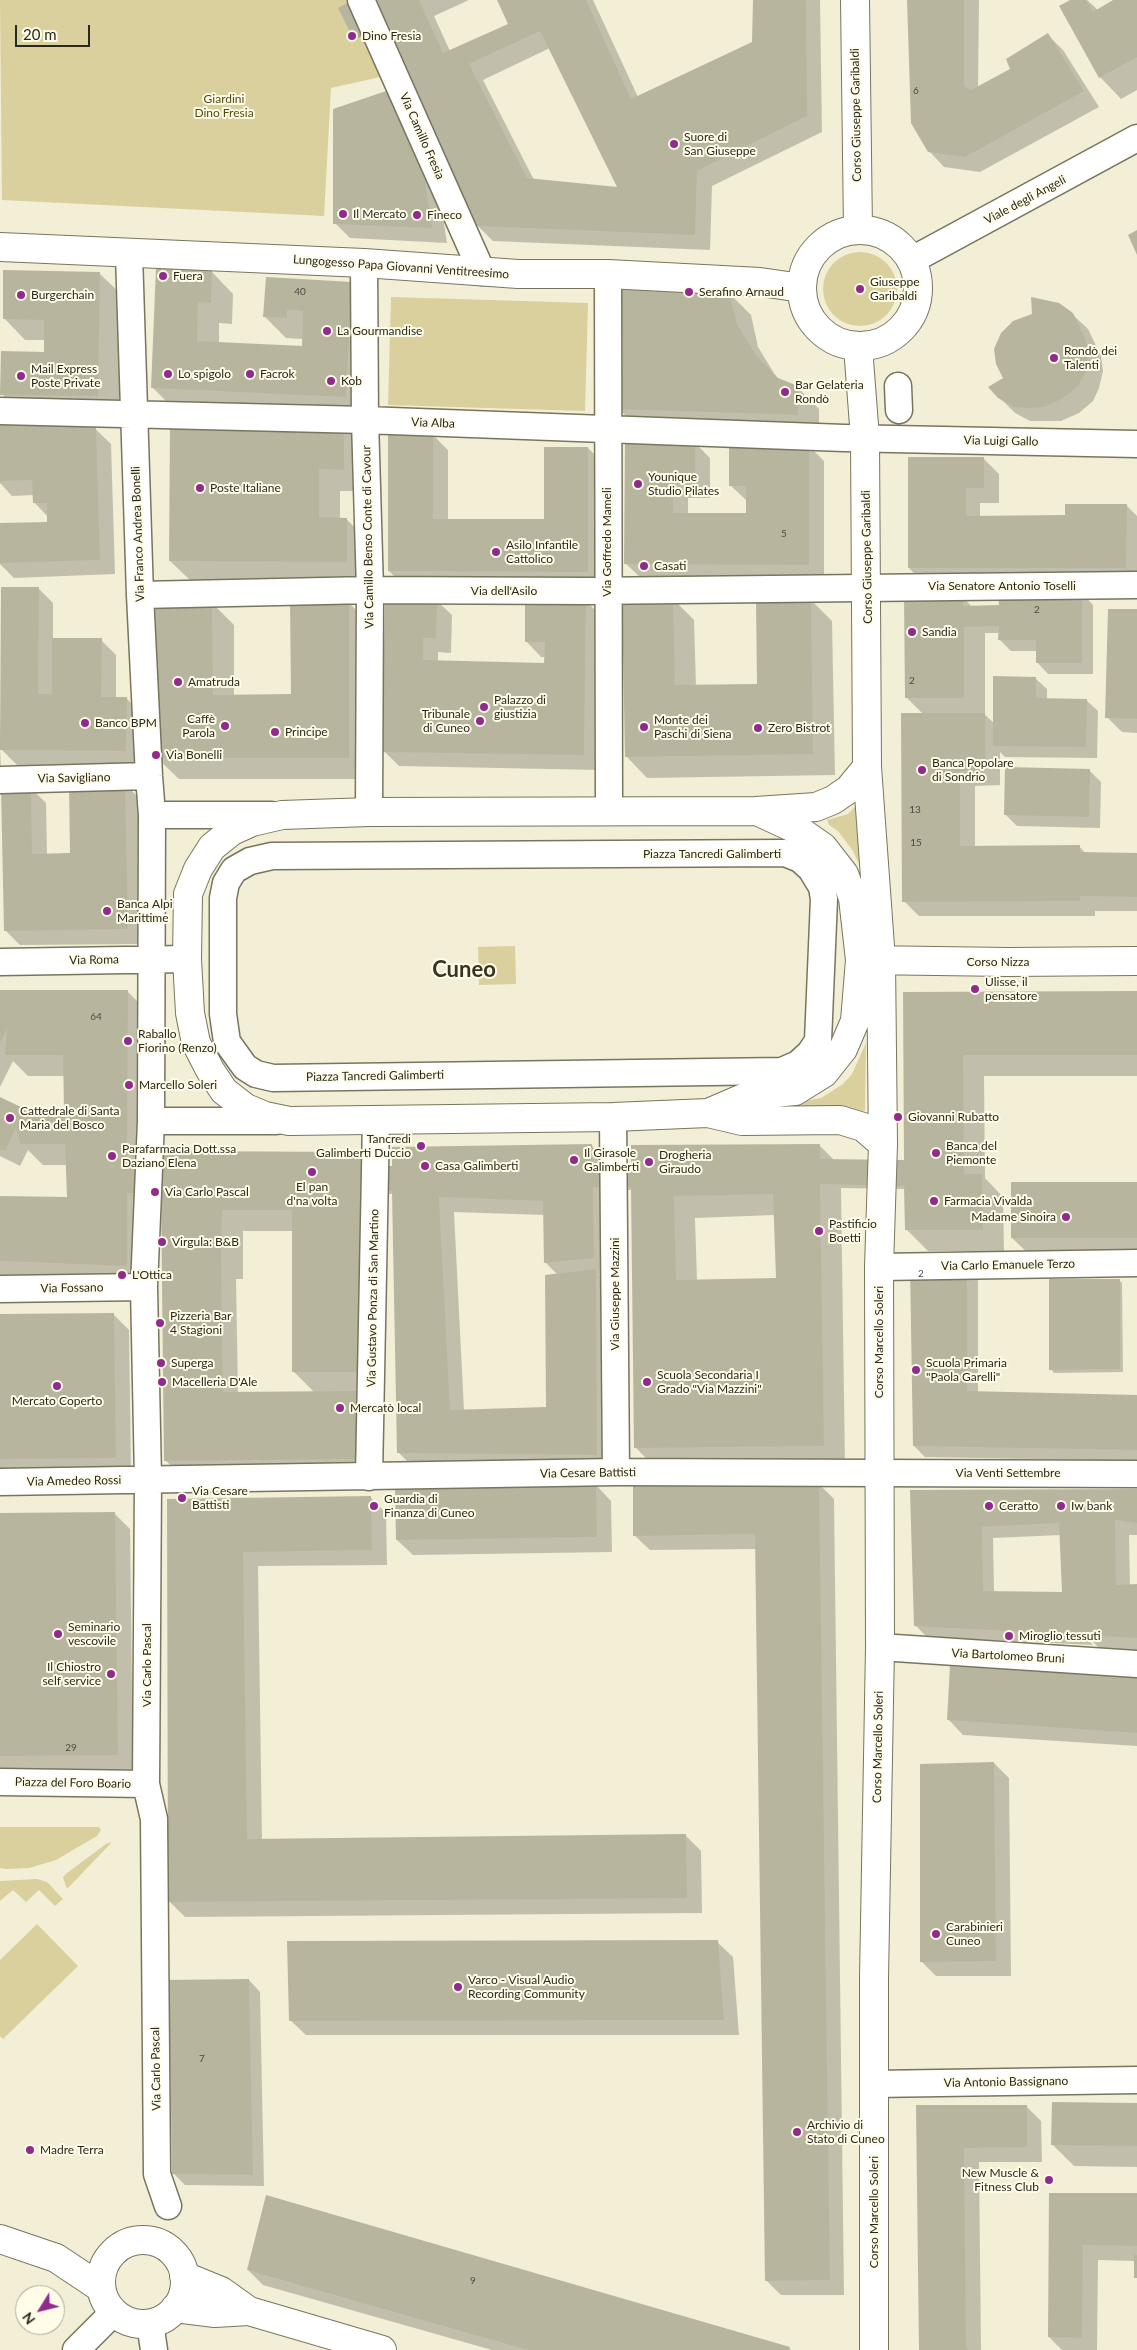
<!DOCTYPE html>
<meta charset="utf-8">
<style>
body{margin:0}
#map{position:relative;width:1137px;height:2350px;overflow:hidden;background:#f2efd6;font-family:Lato,sans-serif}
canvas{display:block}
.north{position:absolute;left:15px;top:2285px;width:50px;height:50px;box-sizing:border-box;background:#fffce8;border:1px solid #a9a798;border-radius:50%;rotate:234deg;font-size:14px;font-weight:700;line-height:20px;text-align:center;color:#29281f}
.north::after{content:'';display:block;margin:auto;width:18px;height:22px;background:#922a8e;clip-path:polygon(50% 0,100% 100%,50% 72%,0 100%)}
.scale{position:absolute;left:15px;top:25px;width:75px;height:22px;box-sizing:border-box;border:2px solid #29281f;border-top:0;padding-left:6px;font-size:15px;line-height:18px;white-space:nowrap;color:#29281f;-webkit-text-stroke:4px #fffce8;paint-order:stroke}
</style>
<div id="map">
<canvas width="1137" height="2350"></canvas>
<div class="north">N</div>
<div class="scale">20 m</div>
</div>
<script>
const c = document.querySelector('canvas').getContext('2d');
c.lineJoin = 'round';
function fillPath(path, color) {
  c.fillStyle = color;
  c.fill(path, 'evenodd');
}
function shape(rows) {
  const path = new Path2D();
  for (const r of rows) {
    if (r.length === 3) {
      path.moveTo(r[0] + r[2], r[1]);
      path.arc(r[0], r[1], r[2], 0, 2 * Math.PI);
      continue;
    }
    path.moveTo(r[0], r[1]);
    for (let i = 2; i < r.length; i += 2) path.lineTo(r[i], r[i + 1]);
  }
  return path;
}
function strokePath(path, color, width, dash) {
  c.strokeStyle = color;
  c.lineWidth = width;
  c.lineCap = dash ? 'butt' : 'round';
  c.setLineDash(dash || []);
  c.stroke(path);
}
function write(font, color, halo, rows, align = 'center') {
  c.font = font + ' Lato,sans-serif';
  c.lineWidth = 4;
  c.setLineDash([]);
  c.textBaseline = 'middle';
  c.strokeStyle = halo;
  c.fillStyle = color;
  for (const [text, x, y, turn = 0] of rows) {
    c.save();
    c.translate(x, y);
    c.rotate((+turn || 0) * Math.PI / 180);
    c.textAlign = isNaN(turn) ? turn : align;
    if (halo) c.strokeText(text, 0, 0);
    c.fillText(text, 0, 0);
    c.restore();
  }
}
fillPath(shape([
 [0,0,354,0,389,75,331,88,324,216,2,200],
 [860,289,37],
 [391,297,588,303,585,411,388,405],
 [864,797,866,879,853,851,838,831,829,825,827,820,848,814],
 [515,946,516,984,479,985,478,947],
 [866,1043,865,1111,826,1109,775,1111,762,1103,800,1102,821,1098,843,1084,852,1074],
 [0,1827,99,1827,101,1830,97,1836,56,1860,29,1868,6,1869,0,1868],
 [112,1842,68,1888,66,1887,63,1877,67,1873,106,1844],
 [37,1879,47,1882,63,1899,55,1906,39,1890,26,1902,13,1890,0,1901,0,1881],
 [37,1924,78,1966,3,2039,0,2036,0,1960]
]), '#d9d09d');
fillPath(shape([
 [372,0,469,0,434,16,450,51,510,24,499,0,593,0,638,97,754,43,754,0,820,0,822,132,712,186,710,250,493,241,478,226],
 [550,48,619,189,534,180,483,80],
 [909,0,979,0,978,87,1012,69,1048,35,1063,50,1099,107,980,172,944,167,929,151],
 [1072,0,1087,0,1098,10,1116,0,1137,0,1137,90,1121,99,1100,77],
 [350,3,367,34,356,39,353,35],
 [432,147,447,243,350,238,335,223],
 [212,272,233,294,232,324,219,323,219,343,303,347,303,339,286,338,265,317,352,283,368,418,174,409,152,387],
 [99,273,121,294,119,417,83,417,111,444,115,574,14,578,0,564,0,524,48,524,48,517,34,502,34,495,12,496,0,483,0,416,24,417,2,394,45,353,45,340,25,340,4,318],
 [729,293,751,315,758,347,777,378,797,387,819,409,819,436,640,430,618,408],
 [1072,314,1088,329,1101,356,1103,371,1099,388,1093,401,1079,413,1061,421,1030,421,1015,413,999,397,1004,378,1033,315],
 [344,426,365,448,365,491,340,491,340,519,346,519,368,540,368,584,192,582,170,561],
 [433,435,448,450,448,520,545,520,588,448,603,463,603,586,404,586,389,571],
 [695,443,710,458,710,498,688,498,688,514,747,514,747,501,730,485,809,446,824,461,824,580,641,578,625,563],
 [984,459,999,474,999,503,980,503,980,517,1066,516,1126,505,1137,516,1137,583,924,583,909,568],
 [38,588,53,603,53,639,101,640,116,655,116,699,126,698,142,714,141,766,17,765,0,748,2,788,31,788,46,803,47,855,71,854,125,784,140,799,143,944,20,945,5,930,2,791,0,792,0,732],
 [1082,593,1093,605,1093,674,1048,674,1037,662,1037,651,1011,651,1000,640,1000,633,985,633,985,715,994,723,1035,678,1047,689,1047,700,1086,700,1098,711,1097,758,1005,757,1000,752,1000,785,975,786,975,847,1079,846,1086,854,1137,854,1137,911,1095,911,1095,916,919,916,904,901,923,714,906,697,963,597,972,607,1000,606],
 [672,598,694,620,696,686,758,685,810,599,832,621,835,775,647,778,626,756],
 [386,599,436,600,452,615,451,653,438,652,438,662,546,664,546,657,541,657,526,641,586,601,601,616,599,770,399,766,384,751],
 [348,602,370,624,371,779,179,779,157,758,212,603,234,625,234,696,292,696],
 [1137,611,1137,733,1122,732,1107,717],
 [1090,771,1101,782,1100,828,1017,826,1005,814],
 [0,991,127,991,149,1013,148,1170,360,1153,373,1167,391,1167,592,1146,607,1161,632,1165,819,1145,835,1161,906,1164,904,993,1137,992,1137,1076,984,1076,985,1178,1003,1197,1004,1251,928,1251,906,1229,906,1189,841,1188,845,1467,657,1469,635,1447,632,1190,608,1190,608,1273,599,1274,611,1286,611,1470,414,1468,399,1453,394,1194,382,1194,373,1474,181,1475,165,1460,162,1196,148,1196,148,1287,0,1281,0,1197,69,1198,67,1165,43,1165,28,1150,20,1166,0,1156,0,1099,25,1110,65,1110,65,1076,28,1076,13,1061,0,1087],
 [454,1212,545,1215,545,1262,558,1275,547,1408,464,1411],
 [775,1215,777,1279,697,1281,695,1218],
 [243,1231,294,1231,293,1371,315,1393,238,1394,236,1279,243,1279],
 [1137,1183,1137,1259,1034,1259,1012,1238],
 [911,1267,978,1278,978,1393,1137,1397,1137,1461,925,1457,914,1446],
 [1119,1280,1122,1283,1123,1372,1054,1373,1051,1369],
 [113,1314,129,1330,131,1472,0,1473,0,1316],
 [818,1483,834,1499,844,2295,781,2295,766,2280,757,1549,650,1550,634,1535],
 [596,1485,611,1501,612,1552,413,1555,397,1540],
 [911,1491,1137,1491,1137,1535,1129,1535,1130,1586,1137,1585,1137,1652,1100,1649,1080,1629,1079,1631,1093,1645,927,1637,915,1625],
 [1061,1535,1063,1593,994,1592,993,1538],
 [371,1498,386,1513,387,1565,258,1566,262,1840,685,1835,701,1851,702,1913,185,1917,170,1902,169,1500],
 [115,1514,130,1529,133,1769,0,1771,0,1515],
 [1137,1679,1137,1746,963,1735,948,1719],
 [994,1763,1009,1778,1011,1976,936,1976,921,1961],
 [717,1942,733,1957,739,2035,306,2035,290,2020],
 [249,1980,260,1992,264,2186,185,2185,174,2174],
 [1137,2104,1137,2167,1074,2166,1053,2145],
 [1026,2106,1041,2121,1042,2162,979,2162,981,2350,920,2350,917,2107],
 [1050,2194,1137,2195,1137,2279,1135,2261,1098,2260,1097,2350,1062,2350,1049,2337],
 [248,2270,789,2348,791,2350,492,2350,263,2285]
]), '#0003');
fillPath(shape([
 [371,0,419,0,443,53,508,24,497,0,586,0,631,99,752,42,753,0,806,0,807,116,697,171,695,235,477,226],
 [540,31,617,187,527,178,469,64],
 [907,0,964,0,964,86,971,90,1010,69,1006,59,1048,33,1084,91,965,157,928,152,911,123],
 [1070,0,1086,0,1093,12,1113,0,1137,0,1137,57,1099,78,1059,6],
 [351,1,365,30,352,36,338,8],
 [398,87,418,131,432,228,333,224,333,109],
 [1137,230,1137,255,1128,235],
 [156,268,212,271,211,303,198,302,197,341,302,346,303,311,287,310,287,318,263,317,266,277,352,282,346,397,151,388],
 [3,270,100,272,98,396,0,395,1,351,44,352,44,320,3,319],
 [616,287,729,292,737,324,756,355,778,378,798,386,798,415,617,409],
 [1031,297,1059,303,1073,313,1086,340,1088,355,1085,373,1078,386,1063,398,1045,407,1028,408,1014,407,998,398,988,387,1003,378,996,364,994,349,1001,333,1013,321,1032,314],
 [0,415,92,422,96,428,100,560,0,563,0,523,47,522,47,503,33,503,32,480,0,481],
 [170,424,344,425,344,470,319,469,319,517,347,518,347,562,169,561],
 [388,433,433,433,433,519,544,519,544,447,588,447,588,572,388,571],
 [625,441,695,441,695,483,673,483,673,513,746,513,746,486,729,486,729,444,809,444,809,565,624,564],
 [908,457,984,457,984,488,966,488,966,516,1065,515,1065,504,1127,504,1126,568,908,568],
 [1,587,39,587,38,694,52,694,52,638,102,638,101,697,127,697,126,751,0,750],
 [998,591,1082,592,1082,663,1036,663,1036,640,998,640,999,626,964,627,964,698,905,698,904,596,963,596,963,606,999,605],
 [673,597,675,685,757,684,756,598,811,598,813,754,625,757,622,598],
 [385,598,437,599,436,638,423,638,423,660,544,663,545,642,525,642,525,599,586,600,584,755,382,752],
 [290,601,349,601,349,758,156,758,155,602,212,602,213,695,291,694],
 [1108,609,1137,609,1137,719,1105,718],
 [993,676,1036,677,1036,698,1087,699,1086,747,993,746],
 [901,713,985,713,986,771,960,771,960,846,1080,845,1080,852,1137,853,1137,897,1080,896,1080,901,902,902],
 [1005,767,1090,769,1089,817,1004,815],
 [125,783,128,929,4,931,1,787,31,787,32,854,70,853,69,784],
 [0,990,128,990,127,1169,161,1169,160,1151,361,1152,361,1165,392,1166,392,1147,592,1144,593,1164,631,1164,631,1145,820,1144,820,1159,904,1160,903,992,1137,991,1137,1055,963,1055,964,1174,982,1174,983,1230,905,1230,904,1186,820,1184,824,1446,634,1448,631,1187,593,1187,594,1258,544,1263,543,1201,439,1197,450,1410,546,1407,545,1275,596,1269,597,1455,397,1453,392,1191,360,1190,360,1372,292,1372,292,1210,222,1210,221,1258,223,1392,357,1391,358,1459,164,1461,161,1193,127,1193,127,1266,0,1261,0,1196,67,1197,65,1144,20,1144,16,1128,5,1151,0,1149,0,1097,25,1109,64,1109,63,1055,5,1055,7,1029,0,1043],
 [773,1194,776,1278,676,1280,674,1196],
 [1011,1182,1137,1182,1137,1238,1011,1238],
 [967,1265,967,1391,1137,1395,1137,1450,913,1446,910,1266],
 [1049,1279,1120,1279,1120,1369,1049,1370],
 [114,1313,116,1458,0,1459,0,1314],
 [819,1482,830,2280,765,2281,755,1534,633,1536,633,1484],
 [596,1484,597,1537,396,1540,395,1488],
 [1137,1489,1137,1523,1115,1520,1116,1585,1137,1584,1137,1638,914,1626,910,1490],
 [1059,1523,1062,1592,983,1591,982,1527],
 [371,1496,372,1550,243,1552,247,1839,686,1834,687,1898,168,1902,167,1499],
 [115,1512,118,1755,0,1756,0,1513],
 [950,1666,1137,1678,1137,1733,947,1720],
 [994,1762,996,1961,920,1962,920,1764],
 [718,1940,724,2020,289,2021,287,1941],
 [249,1979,253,2175,172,2174,169,1980],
 [1052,2102,1137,2103,1137,2146,1051,2145],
 [916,2105,1027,2105,1027,2147,964,2148,966,2347,969,2350,919,2350],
 [1049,2193,1137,2193,1137,2246,1083,2245,1082,2338,1048,2337],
 [266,2195,790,2347,789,2350,528,2350,247,2270],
 [1134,2255,1137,2255,1137,2278,1134,2278]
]), '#b8b59e');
const street = shape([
 [361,0,482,272],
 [129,254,140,595,149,776,152,815,151,1121,144,1287,148,1479,146,1784,154,1819,157,2174,168,2206],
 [912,260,1137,138],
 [364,263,365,420,370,590,369,812],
 [608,274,609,810],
 [898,386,899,410],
 [0,411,365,420,844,438,1137,444],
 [140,595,370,590,587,591,1137,585],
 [0,780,149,776],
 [152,815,271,815],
 [785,853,800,859,811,869,822,887,824,899,818,1041,810,1053,798,1064,782,1071,273,1078,256,1074,245,1067,227,1042,223,1014,223,898,226,883,234,870,250,861,272,856,785,853],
 [0,962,187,959],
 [613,1117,616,1472],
 [151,1121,276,1121],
 [879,1267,1137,1263],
 [0,1289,144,1287],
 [369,1477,376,1120],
 [0,1482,616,1472,1137,1474],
 [880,1647,1137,1664],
 [0,1782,146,1784],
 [874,2084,1137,2080],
 [150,2323,154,2350],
 [76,2350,114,2312]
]);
const secondary = shape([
 [855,0,858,230],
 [860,288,58],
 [0,247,364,263,518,274,608,274,760,282,802,288],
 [858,347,865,438,867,767,881,960,883,1144,879,1267,880,1647,874,1978,874,2350],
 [867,767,849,789,833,800,816,807,756,811,369,812,282,815,252,822,232,831,212,847,198,869,188,894,187,959,190,1013,196,1043,210,1070,224,1091,246,1108,265,1116,289,1121,613,1117,708,1113,742,1121,840,1120,863,1127,883,1144],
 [864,960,1008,962,1137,961],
 [708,1113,750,1095,795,1091,824,1073,843,1049,855,1021,860,960,853,898,844,874,823,847,800,831,759,812],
 [0,2239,56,2258,101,2288],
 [143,2282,42],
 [184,2276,221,2291,249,2311],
 [175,2308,215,2313,249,2311,382,2350]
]);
strokePath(street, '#78755f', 29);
strokePath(secondary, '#78755f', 30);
strokePath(street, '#fff', 26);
strokePath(secondary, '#fff', 28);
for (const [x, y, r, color] of [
 [352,36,5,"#922a8e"],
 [674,144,5,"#922a8e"],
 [343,214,5,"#922a8e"],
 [417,215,5,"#922a8e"],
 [163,276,5,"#922a8e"],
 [860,289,5,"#922a8e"],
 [689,292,5,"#922a8e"],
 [21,295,5,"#922a8e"],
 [327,331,5,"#922a8e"],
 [1054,358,5,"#922a8e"],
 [168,374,5,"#922a8e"],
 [250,374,5,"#922a8e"],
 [21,376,5,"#922a8e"],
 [331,381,5,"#922a8e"],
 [785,392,5,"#922a8e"],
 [638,484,5,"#922a8e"],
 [200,488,5,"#922a8e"],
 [496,552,5,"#922a8e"],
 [644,566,5,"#922a8e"],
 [912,632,5,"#922a8e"],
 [178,682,5,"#922a8e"],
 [484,707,5,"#922a8e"],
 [480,721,5,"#922a8e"],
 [85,723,5,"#922a8e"],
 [225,726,5,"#922a8e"],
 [644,727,5,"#922a8e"],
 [758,728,5,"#922a8e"],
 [275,732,5,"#922a8e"],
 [156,755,5,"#922a8e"],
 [922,770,5,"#922a8e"],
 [107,911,5,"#922a8e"],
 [975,989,5,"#922a8e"],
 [128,1041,5,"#922a8e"],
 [129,1085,5,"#922a8e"],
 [898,1117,5,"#922a8e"],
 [10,1118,5,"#922a8e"],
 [421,1146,5,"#922a8e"],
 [936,1153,5,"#922a8e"],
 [112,1156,5,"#922a8e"],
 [574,1160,5,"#922a8e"],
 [649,1162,5,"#922a8e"],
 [425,1166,5,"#922a8e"],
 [312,1172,5,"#922a8e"],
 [155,1192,5,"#922a8e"],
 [934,1201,5,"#922a8e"],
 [1066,1217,5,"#922a8e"],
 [819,1231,5,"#922a8e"],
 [162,1242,5,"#922a8e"],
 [122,1275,5,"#922a8e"],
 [160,1323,5,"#922a8e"],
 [161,1363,5,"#922a8e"],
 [916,1370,5,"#922a8e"],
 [162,1382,5,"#922a8e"],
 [647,1382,5,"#922a8e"],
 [57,1386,5,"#922a8e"],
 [340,1408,5,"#922a8e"],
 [182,1498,5,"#922a8e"],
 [374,1506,5,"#922a8e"],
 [989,1506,5,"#922a8e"],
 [1061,1506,5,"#922a8e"],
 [58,1634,5,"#922a8e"],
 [1009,1636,5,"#922a8e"],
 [111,1674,5,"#922a8e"],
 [936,1934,5,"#922a8e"],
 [458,1987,5,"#922a8e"],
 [797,2132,5,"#922a8e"],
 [30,2150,5,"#922a8e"],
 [1049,2180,5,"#922a8e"]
]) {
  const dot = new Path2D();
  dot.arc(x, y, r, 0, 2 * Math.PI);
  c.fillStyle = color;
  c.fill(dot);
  strokePath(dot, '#fffce8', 2);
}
write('10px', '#4d4b3f', null, [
 ["6",916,91],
 ["40",300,292],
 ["5",784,534],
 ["2",1037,610],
 ["2",912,681],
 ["13",915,810],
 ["15",916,843],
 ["64",96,1017],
 ["2",921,1274],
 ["29",71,1748],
 ["7",202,2059],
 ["9",473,2281]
]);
write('12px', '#29281f', '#fffce8', [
 ["Dino Fresia",362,36],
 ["Suore di",684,137],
 ["San Giuseppe",684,151],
 ["Il Mercato",353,214],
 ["Fineco",427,215],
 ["Fuera",173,276],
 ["Giuseppe",870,282],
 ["Garibaldi",870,296],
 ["Serafino Arnaud",699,292],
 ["Burgerchain",31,295],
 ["La Gourmandise",337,331],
 ["Rondò dei",1064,351],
 ["Talenti",1064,365],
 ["Mail Express",31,369],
 ["Poste Private",31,383],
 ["Lo spigolo",178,374],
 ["Facrok",260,374],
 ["Kob",341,381],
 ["Bar Gelateria",795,385],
 ["Rondò",795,399],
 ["Younique",648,477],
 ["Studio Pilates",648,491],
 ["Poste Italiane",210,488],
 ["Asilo Infantile",506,545],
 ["Cattolico",506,559],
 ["Casati",654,566],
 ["Sandia",922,632],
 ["Amatruda",188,682],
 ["Palazzo di",494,700],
 ["giustizia",494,714],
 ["Tribunale",470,714,"right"],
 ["di Cuneo",470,728,"right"],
 ["Caffè",215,719,"right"],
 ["Parola",215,733,"right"],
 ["Monte dei",654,720],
 ["Paschi di Siena",654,734],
 ["Banco BPM",95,723],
 ["Zero Bistrot",768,728],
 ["Principe",285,732],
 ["Via Bonelli",166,755],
 ["Banca Popolare",932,763],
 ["di Sondrio",932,777],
 ["Banca Alpi",117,904],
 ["Marittime",117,918],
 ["Ulisse, il",985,982],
 ["pensatore",985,996],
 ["Raballo",138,1034],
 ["Fiorino (Renzo)",138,1048],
 ["Marcello Soleri",139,1085],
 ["Cattedrale di Santa",20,1111],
 ["Maria del Bosco",20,1125],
 ["Giovanni Rubatto",908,1117],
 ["Tancredi",411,1139,"right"],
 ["Galimberti Duccio",411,1153,"right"],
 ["Banca del",946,1146],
 ["Piemonte",946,1160],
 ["Parafarmacia Dott.ssa",122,1149],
 ["Daziano Elena",122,1163],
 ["Il Girasole",584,1153],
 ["Galimberti",584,1167],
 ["Drogheria",659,1155],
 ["Giraudo",659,1169],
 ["Casa Galimberti",435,1166],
 ["El pan",312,1187,"center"],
 ["d'na volta",312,1201,"center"],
 ["Via Carlo Pascal",165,1192],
 ["Farmacia Vivalda",944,1201],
 ["Madame Sinoira",1056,1217,"right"],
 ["Pastificio",829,1224],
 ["Boetti",829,1238],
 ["Virgula: B&B",172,1242],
 ["L'Ottica",132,1275],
 ["Pizzeria Bar",170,1316],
 ["4 Stagioni",170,1330],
 ["Superga",171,1363],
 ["Scuola Primaria",926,1363],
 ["\"Paola Garelli\"",926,1377],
 ["Scuola Secondaria I",657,1375],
 ["Grado \"Via Mazzini\"",657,1389],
 ["Macelleria D'Ale",172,1382],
 ["Mercato Coperto",57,1401,"center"],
 ["Mercatò local",350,1408],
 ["Via Cesare",192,1491],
 ["Battisti",192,1505],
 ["Guardia di",384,1499],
 ["Finanza di Cuneo",384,1513],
 ["Ceratto",999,1506],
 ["Iw bank",1071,1506],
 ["Seminario",68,1627],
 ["vescovile",68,1641],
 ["Miroglio tessuti",1019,1636],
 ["Il Chiostro",101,1667,"right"],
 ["self service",101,1681,"right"],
 ["Carabinieri",946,1927],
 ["Cuneo",946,1941],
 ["Varco - Visual Audio",468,1980],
 ["Recording Community",468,1994],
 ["Archivio di",807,2125],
 ["Stato di Cuneo",807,2139],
 ["Madre Terra",40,2150],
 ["New Muscle &",1039,2173,"right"],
 ["Fitness Club",1039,2187,"right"]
], 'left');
write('12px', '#554b11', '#fffce8', [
 ["Giardini",224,99],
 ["Dino Fresia",224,113]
]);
write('12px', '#29281f', '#fffce8', [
 ["Corso Giuseppe Garibaldi",856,115,-91],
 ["Via Camillo Fresia",422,136,66],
 ["Viale degli Angeli",1025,200,-28],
 ["Lungogesso Papa Giovanni Ventitreesimo",401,267,4],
 ["Via Alba",433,423,2],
 ["Via Luigi Gallo",1001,441,1],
 ["Via Franco Andrea Bonelli",138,534,-92],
 ["Via Camillo Benso Conte di Cavour",368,537,-91],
 ["Via Goffredo Mameli",607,542,-90],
 ["Corso Giuseppe Garibaldi",867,557,-91],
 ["Via Senatore Antonio Toselli",1002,586],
 ["Via dell'Asilo",504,591],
 ["Via Savigliano",74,778,-1],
 ["Piazza Tancredi Galimberti",712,854],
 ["Via Roma",94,960,-1],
 ["Corso Nizza",998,962],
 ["Piazza Tancredi Galimberti",375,1076,-1],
 ["Via Carlo Emanuele Terzo",1008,1265,-1],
 ["Via Fossano",72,1288,-1],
 ["Via Giuseppe Mazzini",615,1294,-90],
 ["Via Gustavo Ponza di San Martino",373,1298,-89],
 ["Corso Marcello Soleri",879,1342,-90],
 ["Via Cesare Battisti",588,1473,-1],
 ["Via Venti Settembre",1008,1473],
 ["Via Amedeo Rossi",74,1481,-1],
 ["Via Bartolomeo Bruni",1008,1656,3],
 ["Via Carlo Pascal",147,1665,-90],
 ["Corso Marcello Soleri",878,1747,-89],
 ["Piazza del Foro Boario",73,1783,1],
 ["Via Carlo Pascal",156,2069,-91],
 ["Via Antonio Bassignano",1006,2082,-1],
 ["Corso Marcello Soleri",874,2212,-90]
]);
write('bold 22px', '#373421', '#fffce8', [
 ["Cuneo",464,970]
]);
</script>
